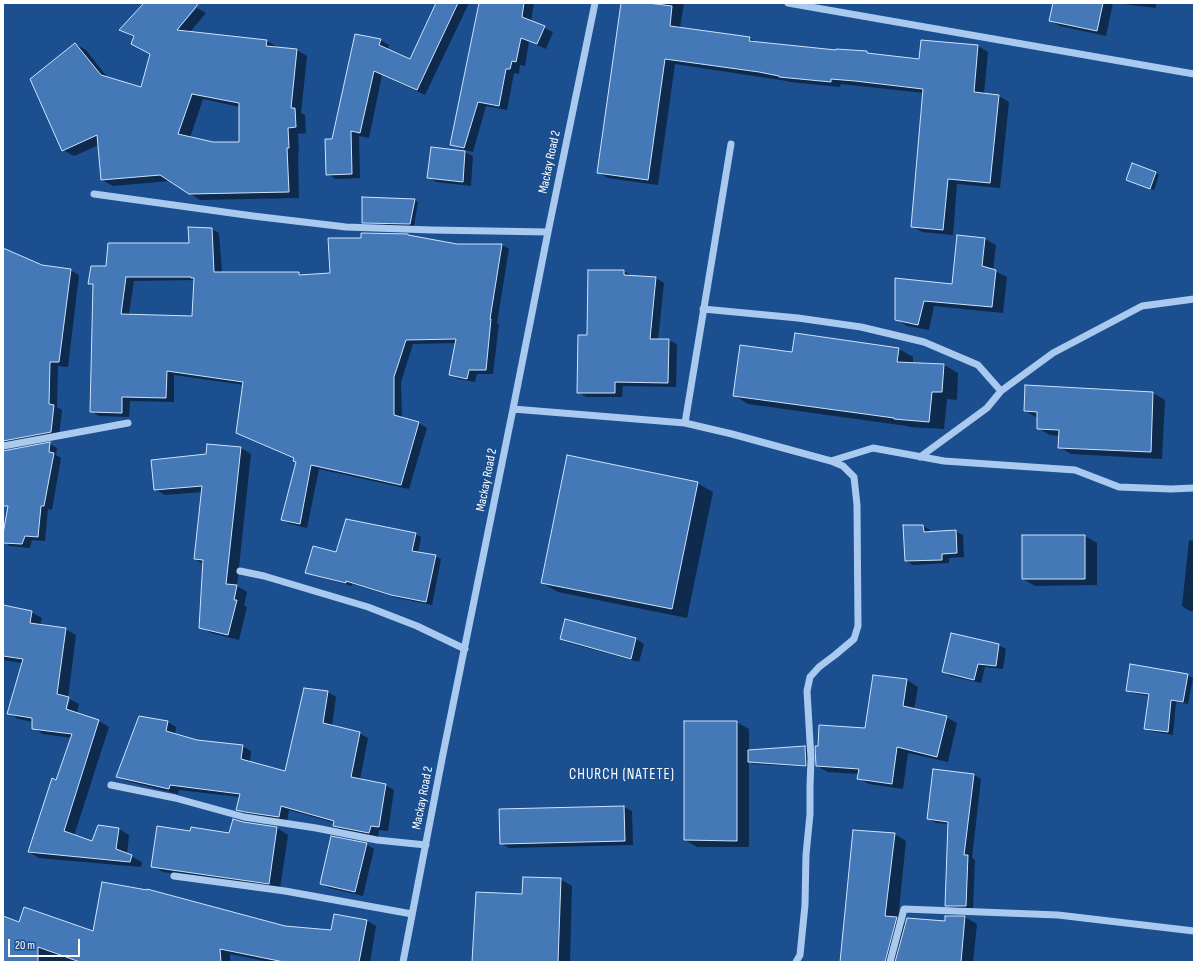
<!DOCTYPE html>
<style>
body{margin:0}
#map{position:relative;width:1197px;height:965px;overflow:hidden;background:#1b4f8f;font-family:"Sofia Sans Condensed",sans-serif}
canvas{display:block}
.frame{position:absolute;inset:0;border:4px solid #fff;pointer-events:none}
.scale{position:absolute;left:8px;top:939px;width:72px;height:18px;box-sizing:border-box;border:2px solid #fff;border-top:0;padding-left:5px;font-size:12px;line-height:14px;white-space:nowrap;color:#fff;-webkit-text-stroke:3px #1b4f8f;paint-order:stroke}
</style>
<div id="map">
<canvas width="1197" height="965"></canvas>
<div class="frame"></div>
<div class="scale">20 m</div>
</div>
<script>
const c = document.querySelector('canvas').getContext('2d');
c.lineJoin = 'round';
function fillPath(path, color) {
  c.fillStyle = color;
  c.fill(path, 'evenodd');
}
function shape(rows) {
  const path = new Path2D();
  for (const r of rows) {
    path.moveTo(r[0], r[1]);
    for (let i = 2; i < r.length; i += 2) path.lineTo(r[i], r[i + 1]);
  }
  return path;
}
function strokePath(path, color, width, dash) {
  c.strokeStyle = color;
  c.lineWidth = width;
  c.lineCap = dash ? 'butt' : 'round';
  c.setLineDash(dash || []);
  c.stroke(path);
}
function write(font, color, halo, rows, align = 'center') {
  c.font = font + ' "Sofia Sans Condensed",sans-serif';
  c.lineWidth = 3;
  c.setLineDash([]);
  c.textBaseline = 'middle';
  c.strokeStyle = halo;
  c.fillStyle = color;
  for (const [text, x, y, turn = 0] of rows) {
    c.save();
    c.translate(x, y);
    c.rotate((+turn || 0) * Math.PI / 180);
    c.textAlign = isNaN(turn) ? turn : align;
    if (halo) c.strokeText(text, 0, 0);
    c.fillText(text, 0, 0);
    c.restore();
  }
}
fillPath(shape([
 [145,3,188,3,173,33,174,34,197,8,206,13,190,32,267,41,277,47,277,48,297,50,307,56,301,113,305,115,306,133,298,134,299,153,298,153,299,198,200,200,170,181,113,186,102,180,99,145,74,156,63,150,75,44,86,50,108,78,141,88,151,54,135,38,120,30],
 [203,99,240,107,240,143,213,143,190,138],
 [435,3,469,3,425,95,382,75,369,138,359,136,360,178,336,179,327,174,333,140,380,40,389,45,388,50,410,61,434,11],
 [481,3,534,3,531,21,553,32,546,49,529,41,525,66,520,65,519,74,514,73,507,110,486,106,473,152,460,149,451,144],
 [622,3,684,3,680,28,749,38,758,43,837,51,867,52,869,54,920,60,978,46,988,52,984,94,999,96,1009,102,1000,188,957,184,953,235,922,232,913,227,924,93,841,84,840,87,790,82,787,81,675,64,658,185,608,178,598,172],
 [1054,3,1113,3,1106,36,1060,26,1050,21],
 [1115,3,1156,3,1156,8],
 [465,152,473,156,471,186,436,182,428,177],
 [1156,173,1159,175,1154,190,1127,180],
 [363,198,415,200,418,202,414,226,366,224,363,222],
 [212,229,219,233,222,273,298,273,303,275,331,274,457,245,502,245,509,249,497,323,499,324,493,374,477,374,475,382,458,379,450,375,456,343,413,344,401,382,402,419,419,423,427,428,409,489,319,469,307,528,290,524,282,520,297,462,295,459,245,437,244,385,174,375,174,402,130,401,129,417,99,416,91,411,94,286,90,283,107,267,190,244],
 [195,280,193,317,129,315,134,281],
 [985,239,996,245,993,270,1007,277,1003,313,934,306,929,330,907,326,896,319,896,279,953,285],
 [3,249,42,266,70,270,79,275,68,367,58,366,57,407,62,410,59,437,3,447],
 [589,271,624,271,632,276,656,278,664,283,658,340,669,340,677,344,676,387,623,386,622,397,586,397,578,392,588,336],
 [795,334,899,349,913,357,913,364,944,365,958,373,957,400,947,399,944,429,909,427,907,426,748,404,734,395,792,353],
 [1026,386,1153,393,1165,400,1162,459,1071,454,1059,447,1060,436,1050,435,1038,428,1038,418,1025,411],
 [50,444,57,448,56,455,61,458,52,510,48,509,45,541,32,540,30,548,10,546,3,542,3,540],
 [241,448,251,454,237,586,247,592,244,606,247,607,239,640,211,633,200,627,203,564,195,559,203,492,165,495,155,489,207,455],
 [697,483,713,492,687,618,558,592,542,583],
 [904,526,923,526,930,530,930,532,955,531,963,535,964,557,949,558,949,563,913,565,906,561],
 [415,534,421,537,418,553,435,556,441,559,432,605,398,598,352,584,352,586,312,575,307,572,337,553],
 [1085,536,1097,543,1097,585,1035,586,1023,579],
 [1189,540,1194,541,1194,611,1190,611,1182,606],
 [3,606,31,612,42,618,40,625,65,629,76,635,68,698,79,704,77,714,99,721,109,727,74,836,92,842,119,829,129,835,127,854,142,862,141,867,39,858,29,852,57,781,72,738,43,734,33,728,33,722,18,719,8,713,22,663,3,660],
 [67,699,70,699,66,714,64,714],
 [566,620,636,639,644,644,639,662,569,643,561,639],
 [998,645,1006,649,1003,669,985,667,981,683,950,676,943,672],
 [1187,675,1193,678,1188,704,1176,702,1173,735,1150,731,1145,728,1150,696,1132,693,1127,690],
 [873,676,907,680,918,687,914,710,946,717,957,723,948,762,908,753,903,789,869,784,858,778,859,774,828,772,817,766,866,729],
 [328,692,336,697,332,726,359,733,368,738,360,780,385,785,394,790,388,831,379,830,378,838,343,831,334,826,335,823,289,810,287,822,245,814,237,809,240,797,179,790,178,794,126,781,117,777,168,722,176,727,175,735,197,741,242,746,251,751,250,763,286,773],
 [736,722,749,729,749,751,805,747,809,749,809,767,753,764,749,761,749,847,697,847,685,840],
 [974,775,981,779,972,858,975,860,973,910,954,909,946,905,949,824,936,823,928,819],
 [624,807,632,811,633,845,509,848,501,843],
 [243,823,277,828,288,835,280,889,163,872,152,866,191,832,230,834],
 [894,834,906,841,898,919,906,924,946,922,965,917,977,924,973,962,841,962],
 [366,844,374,849,363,896,329,888,321,883],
 [560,879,572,886,570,962,473,962,523,896],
 [3,917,19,923,93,932,284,927,332,932,366,920,376,926,370,962,270,962,230,954,230,962,3,962]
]), '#0007');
const building = shape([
 [144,3,199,3,177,30,267,40,266,46,297,49,291,108,295,108,296,127,288,128,289,148,287,148,289,192,189,194,160,175,101,180,97,135,62,151,30,79,75,43,101,75,141,87,150,54,131,44,134,36,119,30,144,3],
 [192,94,239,103,239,142,213,142,178,134,192,94],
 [436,3,458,3,417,90,374,71,360,133,351,131,352,174,326,175,325,139,332,139,355,34,381,39,379,45,410,59,436,3],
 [479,3,524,3,522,17,545,26,537,44,521,38,516,62,512,61,510,69,506,69,499,106,478,102,464,148,450,145,479,3],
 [621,3,648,3,672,6,670,26,750,37,749,41,836,50,836,49,867,51,867,53,919,59,921,40,978,45,974,92,999,95,990,183,948,179,943,230,911,227,923,89,855,81,831,79,831,82,779,77,779,76,759,72,665,59,648,180,597,173,621,3],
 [1053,3,1103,3,1097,31,1049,21,1053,3],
 [431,147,465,151,463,182,427,178,431,147],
 [1132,163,1156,172,1150,189,1126,180,1132,163],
 [362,197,415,199,410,224,362,223,362,197],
 [188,227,212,228,214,272,299,272,299,275,330,273,328,238,361,238,361,233,408,234,408,235,457,244,502,244,490,319,491,319,486,370,469,370,467,379,449,375,456,339,406,340,394,377,394,415,419,422,401,485,311,465,300,524,281,520,296,462,293,461,294,458,236,433,243,382,167,371,166,398,122,397,122,413,90,412,93,284,88,284,91,266,106,266,108,243,189,243,188,227],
 [126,277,191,277,191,278,194,278,192,316,121,314,126,277],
 [957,235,985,238,982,266,996,270,992,307,924,301,918,325,895,320,895,278,952,284,957,235],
 [3,248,42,265,71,269,59,362,50,362,49,404,54,405,51,432,3,441,3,248],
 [588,270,624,270,624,275,656,277,650,339,669,339,668,383,615,382,615,393,577,393,578,335,587,335,588,270],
 [795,333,899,348,897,362,944,364,942,392,932,392,929,422,894,419,894,418,733,396,740,345,792,352,795,333],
 [1025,385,1153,392,1151,452,1058,448,1059,430,1037,429,1037,412,1024,411,1025,385],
 [50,442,49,452,54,453,44,506,41,506,38,537,25,536,22,544,3,543,3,534,8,506,3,506,3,451,50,442],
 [207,444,241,447,226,584,237,585,234,600,237,600,228,635,199,628,203,560,194,559,202,486,154,490,151,460,206,454,207,444],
 [567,455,698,482,672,609,541,583,567,455],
 [346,519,416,533,412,551,436,555,426,602,391,595,346,581,346,583,305,573,313,546,336,552,346,519],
 [903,525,923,525,924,532,956,530,957,553,942,554,942,560,905,561,903,525],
 [1022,535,1085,535,1085,579,1022,579,1022,535],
 [3,605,32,611,30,623,66,628,57,694,69,697,66,709,99,720,64,831,92,841,98,825,119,828,116,849,132,855,130,862,28,852,52,778,56,780,72,734,32,729,32,718,7,714,23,659,3,656,3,605],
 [565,619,636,638,631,659,560,639,565,619],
 [951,633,999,644,996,666,978,664,974,680,942,672,951,633],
 [1130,664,1188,674,1183,702,1171,700,1168,732,1144,729,1149,694,1126,691,1130,664],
 [873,675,907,679,903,706,947,716,937,757,897,747,892,784,857,779,859,769,816,766,815,746,818,746,819,725,865,728,873,675],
 [304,688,328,691,323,723,360,732,351,777,386,784,379,827,371,826,369,833,333,826,334,821,281,806,279,817,245,812,236,810,240,794,170,785,169,789,116,777,139,716,168,721,166,731,197,740,243,745,241,759,285,771,304,688],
 [684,721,737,721,737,841,684,840,684,721],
 [805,746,806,766,748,762,748,750,805,746],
 [933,769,974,774,964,855,968,855,966,906,945,906,948,822,927,819,933,769],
 [624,806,625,841,500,844,499,809,624,806],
 [233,819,243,822,277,827,269,884,151,867,157,826,190,831,191,827,229,833,233,819],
 [853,830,895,833,885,916,897,917,885,962,840,962,853,830],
 [331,836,367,843,355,892,320,884,331,836],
 [523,877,561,878,558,962,472,962,476,892,522,894,523,877],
 [102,882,147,890,147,889,285,926,331,930,334,914,367,920,359,962,284,962,220,949,221,962,80,962,38,947,38,962,3,962,3,916,19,922,24,907,93,931,102,882],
 [945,916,965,916,961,962,895,962,907,918,945,921,945,916]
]);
fillPath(building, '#4478b7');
strokePath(building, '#cfe3fa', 1);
strokePath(shape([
 [788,3,1194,74],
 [94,194,253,216,346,227,432,230,548,232],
 [703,309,798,318,861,327,924,342,978,365,1001,391],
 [513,409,685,423,732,434,831,461,843,466,854,477,857,505,858,626,854,639,835,655,819,667,810,677,807,691,811,759,810,786,810,814,806,855,805,905,800,955,796,962],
 [685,423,731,144],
 [3,446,128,423],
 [920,457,987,408,1001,391,1053,353,1142,306,1194,299],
 [831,461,873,448,944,461,1075,470,1119,487,1171,489,1194,488],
 [240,571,264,576,368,607,417,626,465,649],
 [111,785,175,798,244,817,316,828,377,840,426,845],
 [174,876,285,891,412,914],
 [403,962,443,754,513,409,548,232,595,3],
 [890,962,904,909,1058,915,1194,931]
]), '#a9c9ee', 7);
write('13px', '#fff', '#1b4f8f', [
 ["Mackay Road 2",550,162,-78],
 ["Mackay Road 2",487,480,-79],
 ["Mackay Road 2",423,798,-79]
]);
c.letterSpacing = '1px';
write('15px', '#fff', '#1b4f8f', [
 ["CHURCH (NATETE)",622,775]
]);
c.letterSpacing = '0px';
</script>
